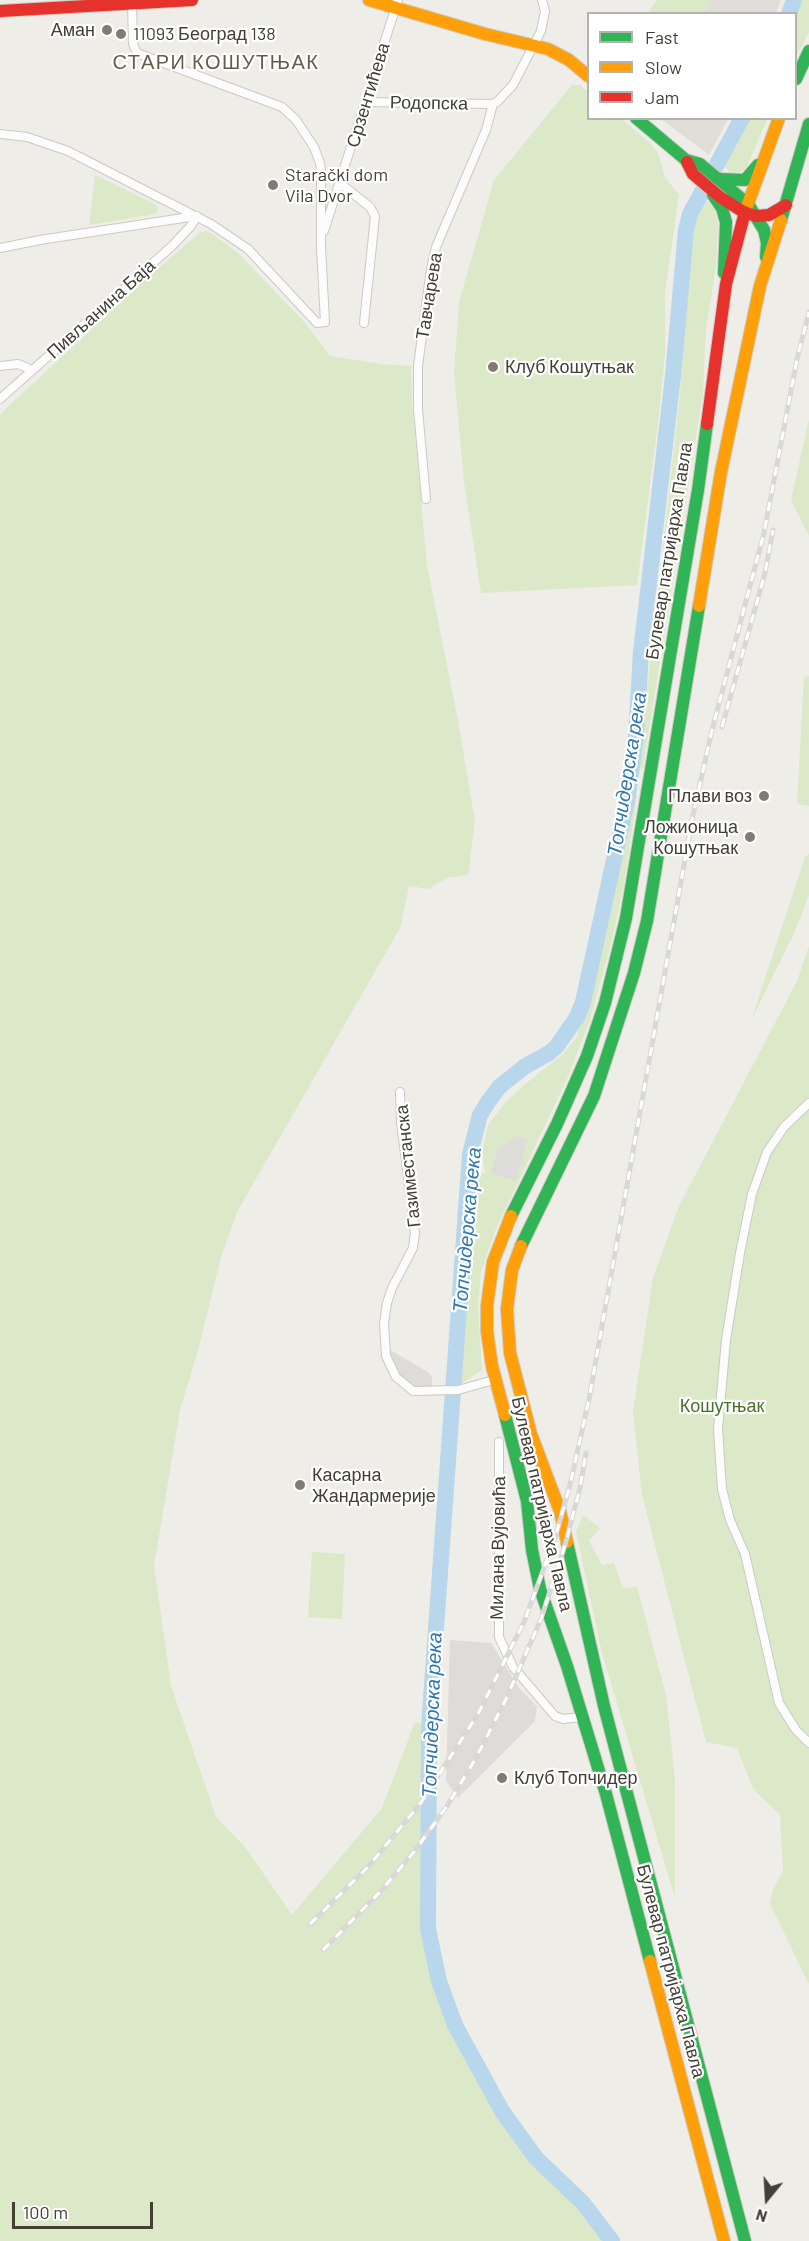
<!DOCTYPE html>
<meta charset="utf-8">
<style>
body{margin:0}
#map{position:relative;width:809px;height:2241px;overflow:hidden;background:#eeede8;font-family:Barlow,sans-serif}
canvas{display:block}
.legend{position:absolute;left:587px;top:12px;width:210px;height:108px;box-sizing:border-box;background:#fff;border:2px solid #b4b2ae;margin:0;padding:8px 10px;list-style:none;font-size:18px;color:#443e34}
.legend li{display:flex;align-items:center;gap:12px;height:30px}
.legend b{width:30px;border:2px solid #b4b2ae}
.north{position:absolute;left:737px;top:2169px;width:60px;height:60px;-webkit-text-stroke:4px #fff;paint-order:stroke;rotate:198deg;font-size:16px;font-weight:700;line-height:24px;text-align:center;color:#443e34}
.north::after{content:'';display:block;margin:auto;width:21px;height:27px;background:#443e34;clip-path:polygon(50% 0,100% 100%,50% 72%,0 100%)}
.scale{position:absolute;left:12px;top:2202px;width:141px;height:27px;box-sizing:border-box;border:3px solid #443e34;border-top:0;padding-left:8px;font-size:18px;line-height:21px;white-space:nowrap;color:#443e34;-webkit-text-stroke:4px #fff;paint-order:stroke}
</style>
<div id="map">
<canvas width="809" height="2241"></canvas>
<ul class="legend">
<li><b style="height:8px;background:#30b455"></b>Fast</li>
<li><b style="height:8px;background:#ff9f0a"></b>Slow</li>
<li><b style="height:8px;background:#e5322d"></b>Jam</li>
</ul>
<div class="north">N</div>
<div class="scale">100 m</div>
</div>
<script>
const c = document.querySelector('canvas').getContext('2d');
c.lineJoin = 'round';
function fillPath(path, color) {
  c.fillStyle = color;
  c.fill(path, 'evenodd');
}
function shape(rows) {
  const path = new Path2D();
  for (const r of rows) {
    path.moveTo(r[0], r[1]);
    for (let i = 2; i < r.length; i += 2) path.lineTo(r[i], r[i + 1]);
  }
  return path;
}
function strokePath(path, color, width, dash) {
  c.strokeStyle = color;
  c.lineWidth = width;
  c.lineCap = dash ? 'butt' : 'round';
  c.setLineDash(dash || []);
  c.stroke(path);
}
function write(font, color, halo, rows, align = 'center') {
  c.font = font + ' Barlow,sans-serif';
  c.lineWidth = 4.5;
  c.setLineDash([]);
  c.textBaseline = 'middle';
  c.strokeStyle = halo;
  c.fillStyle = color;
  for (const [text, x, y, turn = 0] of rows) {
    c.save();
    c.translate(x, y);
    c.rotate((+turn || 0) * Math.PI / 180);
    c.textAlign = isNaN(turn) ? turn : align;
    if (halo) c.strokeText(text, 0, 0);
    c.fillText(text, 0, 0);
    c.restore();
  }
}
fillPath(shape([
 [711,0,781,0,776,13,702,14],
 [661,119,728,119,709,155]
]), '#e1ded9');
fillPath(shape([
 [657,0,711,0,702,13,648,13],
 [801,0,809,0,809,32,796,57,795,13],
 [572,85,580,85,588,92,588,118,622,119,649,142,658,153,665,177,679,195,665,292,665,354,659,415,637,585,481,593,464,482,454,373,459,302,494,180],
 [749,119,767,119,747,167,741,172,730,172,724,166],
 [95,175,155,204,158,209,156,214,89,225],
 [705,200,714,208,718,221,716,265,706,330,703,393,643,768,638,770,680,394,690,234],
 [205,231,211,233,240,255,305,323,330,356,381,364,411,366,412,403,427,565,457,715,475,821,468,875,447,878,428,889,409,886,400,928,237,1212,220,1261,198,1351,180,1410,154,1566,171,1686,216,1817,246,1848,292,1915,382,1808,415,1722,429,1726,428,1929,439,1981,455,2025,502,2111,536,2158,583,2203,612,2241,0,2241,0,414,143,282,199,233],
 [809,419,809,536,791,500],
 [809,676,809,806,797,804,804,677],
 [631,795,637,796,625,879,611,945,589,1023,567,1079,495,1231,481,1272,478,1306,482,1370,457,1386,473,1174,485,1173,482,1151,488,1125,505,1103,524,1085,562,1055,577,1037],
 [809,854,809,895,795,931,751,1021,805,857],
 [809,946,809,1984,770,1904,773,1890,783,1871,780,1815,753,1789,737,1748,706,1742,642,1495,633,1411,653,1278,679,1206,797,981],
 [583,1515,600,1528,589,1541,602,1565,614,1563,623,1588,637,1587,666,1695,675,1780,675,1898,602,1653,576,1532],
 [312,1552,345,1554,342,1619,308,1617]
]), '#dbe9c8');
fillPath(shape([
 [517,1136,528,1140,515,1181,491,1173,499,1147],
 [385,1347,428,1372,432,1377,432,1387,415,1389,397,1376],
 [450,1640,491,1643,519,1688,537,1707,535,1721,458,1798,446,1781]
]), '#dddcd8');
strokePath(shape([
 [687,205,687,225]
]), '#b8d7ec', 3);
strokePath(shape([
 [789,14,794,0],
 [612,2241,583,2203,536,2158,502,2111,455,2025,439,1981,428,1929,429,1726,470,1154,480,1115,488,1102,500,1086,513,1076,524,1067,549,1053,557,1046,577,1017,583,1002,628,796,636,736,641,652,673,376,686,230,690,214,742,118]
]), '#b8d7ec', 16);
const street = shape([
 [366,102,493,104,498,101,513,85,541,31,545,11,542,0],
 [0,134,27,137,68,151,211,224,248,249,317,323,325,322,321,247,321,171,320,163,314,147,296,120,282,107,137,53,133,44,132,3],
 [341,184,370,207,375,216,364,323],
 [324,231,398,0],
 [0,248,40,240,196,216],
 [0,366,18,364,32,370],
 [0,399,172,246,190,227,197,216],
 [426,499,418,409,418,366,431,269,436,247,486,130,493,104],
 [400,1092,401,1122,415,1233,413,1248,392,1288,387,1303,384,1323,386,1356,396,1377,413,1391,458,1390,494,1380],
 [809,1103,784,1127,767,1152,752,1194,740,1253,726,1340,718,1429,722,1489,730,1520,745,1554,779,1703,796,1730,809,1743],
 [499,1442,499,1637,513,1667,555,1716,563,1719,581,1717]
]);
const fast = shape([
 [796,79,809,51],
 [636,118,686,160,700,164,748,204,764,230,767,243,766,257],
 [720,179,745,180,758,165],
 [713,195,722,208,726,222,724,273],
 [781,220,809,124],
 [511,1216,557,1124,587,1056,605,1003,626,918,698,490,707,424],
 [521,1246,594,1096,634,973,647,921,699,606],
 [505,1415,527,1501,532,1550,540,1589,567,1666,606,1794,650,1961],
 [567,1542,604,1706,745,2241]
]);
const slow = shape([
 [369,0,485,34,548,49,569,60,588,76],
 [745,212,779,118],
 [699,606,721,472,760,286,781,220],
 [521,1246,512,1270,507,1309,510,1353,531,1434,560,1511,567,1542],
 [505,1415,492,1366,487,1331,487,1306,493,1262,511,1216],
 [650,1961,724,2241]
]);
const jam = shape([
 [0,11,192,0],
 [687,162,693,174,720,197,745,213,757,216,769,215,786,205],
 [707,424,726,284,745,212]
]);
strokePath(street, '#cbc9c4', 10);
strokePath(fast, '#cdcabf', 14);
strokePath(slow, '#cdcabf', 14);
strokePath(jam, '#cdcabf', 14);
strokePath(street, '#fcfcfc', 8);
strokePath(fast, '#30b455', 12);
strokePath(slow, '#ff9f0a', 12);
strokePath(jam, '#e5322d', 12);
const rail = shape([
 [722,727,765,573,773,530],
 [310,1924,367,1868,420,1804,478,1714,524,1622,555,1538,570,1485,589,1399,692,820,712,730,764,533,797,359,809,312],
 [323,1950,380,1892,414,1852,447,1806,476,1758,507,1697,541,1619,565,1545,580,1488,586,1453]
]);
strokePath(rail, '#d8d8d7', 5);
strokePath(rail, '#fff', 3, [9]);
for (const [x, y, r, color] of [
 [107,30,6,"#807b73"],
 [121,34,6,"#807b73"],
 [273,185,6,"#807b73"],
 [493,367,6,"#807b73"],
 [764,796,6,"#807b73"],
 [750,837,6,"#807b73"],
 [300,1485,6,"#807b73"],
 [502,1778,6,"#807b73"]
]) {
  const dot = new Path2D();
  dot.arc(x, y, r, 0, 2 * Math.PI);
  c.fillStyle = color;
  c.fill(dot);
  strokePath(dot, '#fff', 2);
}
write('18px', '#443e34', '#fff', [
 ["Аман",95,30,"right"],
 ["11093 Београд 138",133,34],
 ["Starački dom",285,175],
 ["Vila Dvor",285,196],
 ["Клуб Кошутњак",505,367],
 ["Плави воз",752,796,"right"],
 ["Ложионица",738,827,"right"],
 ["Кошутњак",738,848,"right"],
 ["Касарна",312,1475],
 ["Жандармерије",312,1496],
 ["Клуб Топчидер",514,1778]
], 'left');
write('18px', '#443e34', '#fff', [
 ["Срзентићева",368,95,-73],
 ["Родопска",429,103,1],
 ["Тавчарева",429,296,-81],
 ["Пивљанина Баја",101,309,-42],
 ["Булевар патријарха Павла",669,551,-81],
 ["Газиместанска",408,1166,-96],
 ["Булевар патријарха Павла",542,1504,77],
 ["Милана Вујовића",498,1548,-89],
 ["Булевар патријарха Павла",671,1971,75]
]);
write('18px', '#447429', '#fff', [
 ["Кошутњак",722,1406]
]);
c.letterSpacing = '1.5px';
write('20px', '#665c4c', '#fff', [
 ["СТАРИ КОШУТЊАК",216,62]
]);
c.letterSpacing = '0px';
write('italic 20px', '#3176ad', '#fff', [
 ["Топчидерска река",627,774,-81],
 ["Топчидерска река",467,1230,-85],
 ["Топчидерска река",432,1715,-88]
]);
</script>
